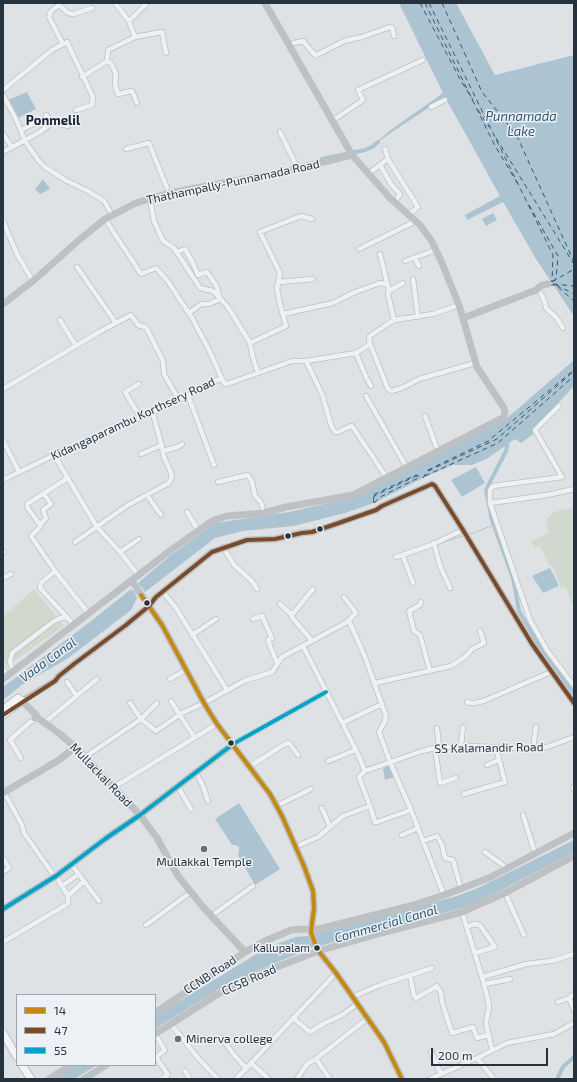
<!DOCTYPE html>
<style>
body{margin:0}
#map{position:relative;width:577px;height:1082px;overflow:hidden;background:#dfe2e5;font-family:"Exo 2",sans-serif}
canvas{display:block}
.frame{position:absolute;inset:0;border:4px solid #26323e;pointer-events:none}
.legend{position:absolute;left:16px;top:994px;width:140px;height:72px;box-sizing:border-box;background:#ecf1f5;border:1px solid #9da5ac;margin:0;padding:5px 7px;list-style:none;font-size:12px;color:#26323e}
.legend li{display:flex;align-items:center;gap:8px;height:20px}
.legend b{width:20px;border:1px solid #9da5ac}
.scale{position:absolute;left:431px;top:1048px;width:117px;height:18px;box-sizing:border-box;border:2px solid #26323e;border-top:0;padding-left:5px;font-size:12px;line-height:14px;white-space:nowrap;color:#26323e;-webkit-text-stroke:3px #ecf1f5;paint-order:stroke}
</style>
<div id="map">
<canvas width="577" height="1082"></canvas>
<div class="frame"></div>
<ul class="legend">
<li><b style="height:5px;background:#c38910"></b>14</li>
<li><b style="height:5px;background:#7a4b2a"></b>47</li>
<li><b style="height:5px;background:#02a3c7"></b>55</li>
</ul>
<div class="scale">200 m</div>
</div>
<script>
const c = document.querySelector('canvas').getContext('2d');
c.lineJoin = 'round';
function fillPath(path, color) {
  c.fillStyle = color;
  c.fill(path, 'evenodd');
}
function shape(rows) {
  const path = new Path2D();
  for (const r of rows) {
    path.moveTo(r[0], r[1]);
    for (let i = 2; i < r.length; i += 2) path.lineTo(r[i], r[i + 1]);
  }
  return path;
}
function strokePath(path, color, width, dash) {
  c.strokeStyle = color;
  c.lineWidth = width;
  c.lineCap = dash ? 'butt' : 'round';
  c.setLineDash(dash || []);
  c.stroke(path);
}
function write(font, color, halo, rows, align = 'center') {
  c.font = font + ' "Exo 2",sans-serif';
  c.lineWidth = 3;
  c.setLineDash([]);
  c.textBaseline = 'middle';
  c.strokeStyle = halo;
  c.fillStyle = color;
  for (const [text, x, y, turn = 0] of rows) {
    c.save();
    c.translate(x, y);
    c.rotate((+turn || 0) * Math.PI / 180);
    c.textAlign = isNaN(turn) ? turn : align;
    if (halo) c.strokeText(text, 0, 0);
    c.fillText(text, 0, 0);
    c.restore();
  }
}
fillPath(shape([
 [574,507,574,603,571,603,566,587,561,588,553,567,549,565,540,546,534,548,531,541,549,533,546,519,554,512],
 [34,589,64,626,7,666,3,660,3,617]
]), '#d1d9cf');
fillPath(shape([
 [399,3,456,3,495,75,574,55,574,316,536,259,503,202,467,220,465,215,500,196,445,97,389,134,372,147,388,132,443,93],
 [27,92,36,109,18,118,8,100],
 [43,179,50,189,40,194,35,189],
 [493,213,497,220,486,226,482,219],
 [574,360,574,386,539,424,535,433,521,443,515,439,488,458,472,465,453,465,423,478,374,503,345,513,294,526,243,531,215,538,145,592,141,586,134,591,137,598,131,610,67,659,23,684,3,700,3,687,90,622,131,589,133,591,140,586,138,583,171,555,215,523,289,512,355,497,506,419],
 [476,467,485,483,462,497,451,480],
 [550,568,559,586,543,593,532,576],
 [389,766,394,777,385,780,383,768],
 [239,803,280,869,255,885,238,855,239,851,239,847,235,845,232,845,215,819],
 [574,840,574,852,502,890,469,906,312,948,232,981,155,1029,155,1016,268,947,296,937,307,936,457,896,478,888],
 [78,1065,97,1065,75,1079,55,1079]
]), '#acc4d1');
strokePath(shape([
 [470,534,494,525],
 [438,544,462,536]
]), '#acc4d1', 1);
strokePath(shape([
 [322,159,365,150,372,147,378,142],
 [508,439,506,451,486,490,492,520,513,578,519,611,540,647,574,693],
 [557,1079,563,1067,574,1057]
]), '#acc4d1', 4);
strokePath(shape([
 [420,3,461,81,473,100],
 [425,3,494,144,519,186],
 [429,3,553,255,552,281,550,282],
 [442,3,482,92,517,136,574,262],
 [478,110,489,127],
 [496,138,574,264],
 [529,205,558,256,556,279,553,281],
 [552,282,574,269],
 [553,284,574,286],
 [550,285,556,285,574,301],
 [556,285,574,294],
 [428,471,497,439,574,371],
 [425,476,498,443,574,376],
 [374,498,374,496,416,476,418,477],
 [374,503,373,495,416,475,423,478,428,470,488,441,574,370],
 [374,503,382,496,420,477]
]), '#2f5873', 1, [5, 4]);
const street = shape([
 [58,3,59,5,51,11,49,17,63,44],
 [59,5,68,13,73,14,92,8],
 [129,21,147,3],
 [135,37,162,32,166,53],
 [289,44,303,41,314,54,317,55,344,41,362,37,390,27,392,27,394,36],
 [107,61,111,63,116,74,115,84,118,94,132,91,137,103],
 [82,77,107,61,108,50,135,37,129,21,115,3],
 [3,90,52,50,67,42,93,97,92,105,76,110],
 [3,95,16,119,25,141,38,160,45,167,67,181,88,191,104,201,112,215],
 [431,107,445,100],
 [332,121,363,100,358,90,423,60],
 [53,122,68,126],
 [21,130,35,123],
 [280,132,297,167],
 [3,134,12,147],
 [126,149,149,143,169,193],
 [385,149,388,159],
 [3,152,40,132,53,122,46,115],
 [380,165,391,184,400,194,395,202],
 [369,173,388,159,418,207,408,215],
 [150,199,154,221,163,241,174,248,200,288,213,291,228,307,250,343,253,358,258,372],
 [105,219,141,274,156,268,167,280,192,318,209,350,222,379],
 [3,221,17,254,33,281],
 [359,249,416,221],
 [177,252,185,249,192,261,198,275,207,272,217,287,220,299,209,304,201,304,189,313],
 [380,254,389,291],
 [415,258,419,266],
 [405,261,436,250],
 [77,267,116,323],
 [413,279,418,317],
 [279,282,313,279],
 [538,288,545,302,546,308,556,317,563,328],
 [283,314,333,303,355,292,380,283,386,284],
 [60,320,76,346],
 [394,320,388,294,389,291,403,283],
 [250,343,286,326,280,304,277,289,280,273,260,232,301,216,312,219],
 [370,344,388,389,391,391,402,388,419,379,475,363],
 [356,353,366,377,371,386],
 [306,361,322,394,331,425,335,432,338,432,351,426,352,426,387,478],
 [139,384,125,392,140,417],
 [3,389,99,332,131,315,138,325,145,327,147,329,163,361,164,374,179,400],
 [188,395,214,465],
 [366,396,407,468],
 [559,406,535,430,562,477,493,486,490,490,490,503,530,620,547,650,574,686],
 [425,416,438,451],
 [3,440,19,472],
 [163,451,178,447,182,444],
 [141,454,162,445],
 [54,455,97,527,120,552,139,576],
 [68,478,27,504,27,507,40,525,40,527,31,536,55,571,89,614],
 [3,480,54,455,89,441,179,400,217,380,222,379,225,384,227,384,292,361,306,361,356,353,370,344,369,339,370,336,386,325,394,320,433,314,459,305],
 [218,482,248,475,252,482,255,496,261,502,264,513],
 [147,495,161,515],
 [490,503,547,495,574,489],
 [187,512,198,530],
 [40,525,46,518,43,510,51,504,44,494],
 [75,542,128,505,169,483,171,479,172,475,164,457,160,439,152,411],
 [434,543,440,566,450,588],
 [223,547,234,565,252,581,257,589],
 [3,552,4,552],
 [120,552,139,539],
 [403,556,413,583],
 [396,557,431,545,463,530],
 [55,571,41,583,40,588,74,625],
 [3,578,11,574],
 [163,592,176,608,227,690],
 [344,597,356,613,348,621],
 [421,602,420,605,409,611,414,631,420,635,430,671],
 [280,604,291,614],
 [253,619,262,616,272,638,268,640,277,663],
 [192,635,216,619],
 [312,641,291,616,313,589],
 [303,646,356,750,365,771],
 [3,669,8,676],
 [13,671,10,662,12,653,54,621,61,618,66,617],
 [170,679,186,670],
 [67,682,76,695],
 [375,683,451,666,465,657,472,649,484,643,480,631],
 [171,701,194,737],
 [467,702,470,703,475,703,486,700,551,672],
 [130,703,141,719,156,731,182,713,204,703,244,681,272,672,282,657,349,621,365,657,386,716,385,721,379,732,390,762,411,810,444,895],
 [44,723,97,679],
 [342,723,382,704],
 [437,728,439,747],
 [233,744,326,692],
 [461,746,463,727],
 [435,748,440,783,456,778],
 [533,749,536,727],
 [85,757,141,719,157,703],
 [21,758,10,740,30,722,38,718],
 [328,761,356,750],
 [487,765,499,760],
 [249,767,283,745,289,743,298,755],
 [196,773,203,786,208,801],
 [114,787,217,724],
 [178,787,191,809],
 [573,787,574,789],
 [4,792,22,825,24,833,55,877],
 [464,794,505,782,496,748],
 [276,806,311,789],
 [370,806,375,822,377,822,411,810],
 [322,808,330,827],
 [523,815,535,853],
 [402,835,418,828],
 [423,841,437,836,442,845,445,858,453,860,461,889],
 [295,847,318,837,343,816,370,806,359,777,365,771,422,751,439,747,470,746,536,749,547,747,574,737],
 [485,852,507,868],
 [3,858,9,868,3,872],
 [84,881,99,901],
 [62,886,79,874],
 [505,893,524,935],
 [68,896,84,881,71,864],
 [462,912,482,977],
 [211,916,253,886],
 [146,925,191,892],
 [467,927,474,924,480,925,495,947,475,953],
 [3,942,66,905,68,903,68,896,56,876],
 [410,975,414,996,416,998,437,986,441,993,442,1002,452,1033,473,1027,477,1038,488,1035],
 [485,984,510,979],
 [574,994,569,998,574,1010],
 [352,997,380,985,432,968],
 [558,1002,569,998],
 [293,1018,310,1032,325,1023,342,1015,357,1004],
 [171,1024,198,1058,218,1079],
 [155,1034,165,1050,156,1057,168,1075,161,1079],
 [222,1038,234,1055,247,1069],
 [492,1050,487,1028,486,1022,489,1008,488,1000,482,977,526,964,551,961,574,954],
 [431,1052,441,1074],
 [477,1058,494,1079],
 [252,1064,269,1079],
 [185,1071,190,1079],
 [236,1079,336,973],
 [297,1079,307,1064,316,1059],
 [330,1079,316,1059,317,1058,368,1018],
 [430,1079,477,1058,507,1043,554,1034,574,1023]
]);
const primary = shape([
 [3,710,18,698,22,701,3,715],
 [3,1033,17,1057],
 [22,1065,31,1079]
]);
strokePath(street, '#bdc0c3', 6);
strokePath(primary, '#bbbfc3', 9);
strokePath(street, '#eef0f1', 4.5);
strokePath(shape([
 [3,304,33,281,79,240,105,219,136,203,169,193,283,172,352,155],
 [463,318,536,290,542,285,548,284],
 [132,581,162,625,204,703,217,724,270,794,282,816,304,866,313,891,314,908,311,932,317,949,336,973,375,1029,384,1042,402,1079],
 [3,679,171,550,212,521,227,516,264,513,286,507,353,495,504,417,505,412,504,408,477,367,459,305,442,263,431,240,420,225,390,198,352,155,265,3],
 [35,718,38,718,60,734,75,747,140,815,157,838,178,876,203,907,245,952],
 [38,718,36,715,22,701,55,681,59,676,74,664,126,625,149,606,156,597,212,552,247,540,275,539,302,533,312,532,333,525,376,510,382,506,432,484,435,486,463,530,532,644,574,703],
 [3,793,59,760,75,747],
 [3,909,56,876,105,839,140,815,233,744],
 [155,1013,245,952,265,941,291,930,304,929,315,930,414,905,444,895,489,878,574,833],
 [155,1034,215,996,246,979,318,951,382,933,462,912,505,893,574,856],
 [49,1079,72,1065],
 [84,1079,106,1065]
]), '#bdc1c4', 7);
strokePath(primary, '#f3f4f5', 7);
strokePath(shape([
 [141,595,162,625,204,703,217,724,270,794,282,816,304,866,313,891,314,908,311,932,317,949,336,973,375,1029,384,1042,402,1079]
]), '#c38910', 4);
strokePath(shape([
 [3,715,55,681,59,676,74,664,126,625,149,606,156,597,212,552,247,540,275,539,302,533,312,532,333,525,376,510,382,506,432,484,435,486,463,530,532,644,574,703]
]), '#7a4b2a', 4);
strokePath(shape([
 [3,909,56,876,105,839,140,815,233,744,326,692]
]), '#02a3c7', 4);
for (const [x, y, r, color] of [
 [320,529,3.5,"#26323e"],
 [288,536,3.5,"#26323e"],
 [147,603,3.5,"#26323e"],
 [231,743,3.5,"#26323e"],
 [204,849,4,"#677078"],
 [317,948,3.5,"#26323e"],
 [178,1039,4,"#677078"]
]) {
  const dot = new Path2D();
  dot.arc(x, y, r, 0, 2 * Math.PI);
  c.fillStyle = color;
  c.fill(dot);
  strokePath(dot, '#ecf1f5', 1.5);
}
write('11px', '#26323e', '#ecf1f5', [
 ["Kallupalam",310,948]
], 'right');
write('12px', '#26323e', '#ecf1f5', [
 ["Thathampally-Punnamada Road",233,182,-12],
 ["Kidangaparambu Korthsery Road",133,419,-25],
 ["SS Kalamandir Road",489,748,-1],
 ["Mullackal Road",101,775,46],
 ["CCNB Road",210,975,-33],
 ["CCSB Road",249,980,-24]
]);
write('12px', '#26323e', '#ecf1f5', [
 ["Mullakkal Temple",204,862],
 ["Minerva college",186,1039,"left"]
]);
write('italic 13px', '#2f5873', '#ecf1f5', [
 ["Punnamada",521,117],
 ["Lake",521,132],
 ["Vada Canal",48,660,-36],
 ["Commercial Canal",386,924,-16]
]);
write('bold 13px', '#18232f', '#ecf1f5', [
 ["Ponmelil",53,121]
]);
</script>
